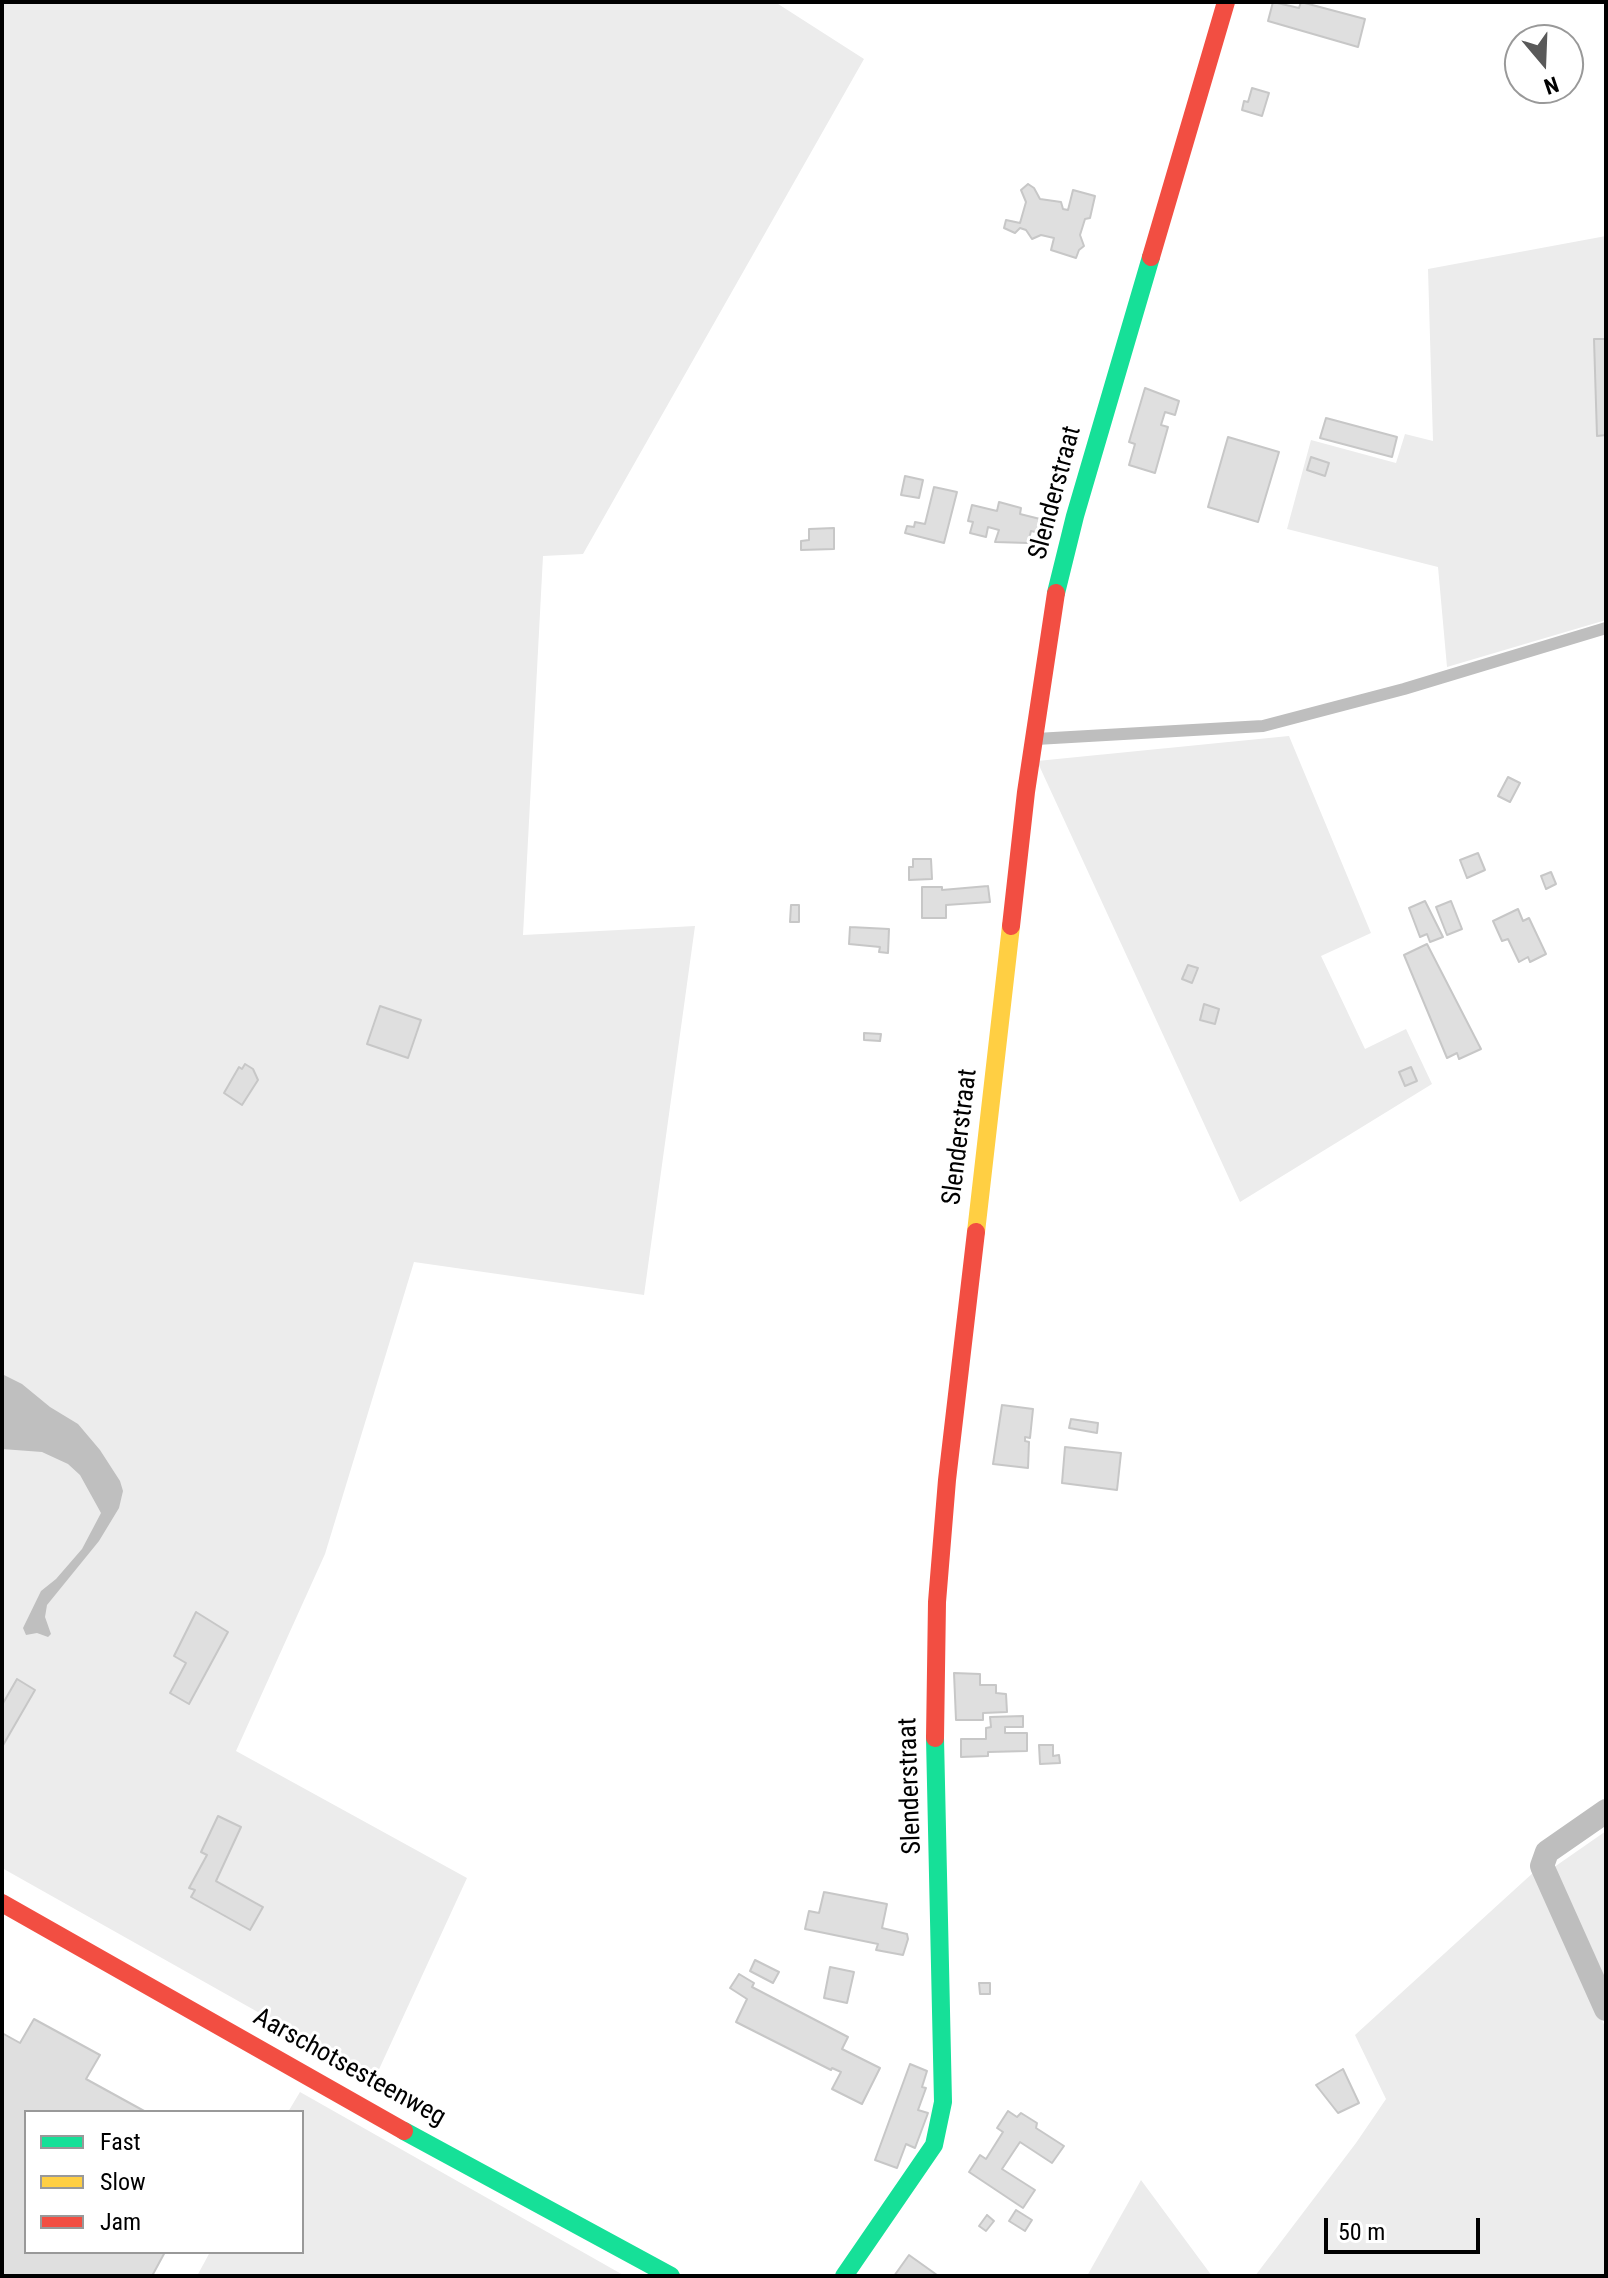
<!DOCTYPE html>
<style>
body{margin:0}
#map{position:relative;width:1608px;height:2278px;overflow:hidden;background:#fff;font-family:"Roboto Condensed",sans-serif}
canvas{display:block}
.frame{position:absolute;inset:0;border:4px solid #000;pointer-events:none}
.legend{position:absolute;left:24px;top:2110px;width:280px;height:144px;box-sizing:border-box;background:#fff;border:2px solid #999;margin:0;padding:10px 14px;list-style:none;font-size:24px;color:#000}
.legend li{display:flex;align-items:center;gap:16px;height:40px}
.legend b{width:40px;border:2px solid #999}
.north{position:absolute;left:1504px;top:24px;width:80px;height:80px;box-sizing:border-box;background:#fff;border:2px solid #999;border-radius:50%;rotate:161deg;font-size:22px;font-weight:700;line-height:32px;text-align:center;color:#000}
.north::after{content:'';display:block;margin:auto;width:28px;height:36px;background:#595959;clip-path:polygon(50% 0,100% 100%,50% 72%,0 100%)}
.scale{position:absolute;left:1324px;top:2218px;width:156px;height:36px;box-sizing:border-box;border:4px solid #000;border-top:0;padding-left:10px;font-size:24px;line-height:28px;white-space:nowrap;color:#000;-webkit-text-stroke:6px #fff;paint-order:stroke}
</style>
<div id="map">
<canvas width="1608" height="2278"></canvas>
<div class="frame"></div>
<ul class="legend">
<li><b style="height:10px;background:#16e098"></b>Fast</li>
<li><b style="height:10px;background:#ffcf43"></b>Slow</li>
<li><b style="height:10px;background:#f24e42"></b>Jam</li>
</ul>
<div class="north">N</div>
<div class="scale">50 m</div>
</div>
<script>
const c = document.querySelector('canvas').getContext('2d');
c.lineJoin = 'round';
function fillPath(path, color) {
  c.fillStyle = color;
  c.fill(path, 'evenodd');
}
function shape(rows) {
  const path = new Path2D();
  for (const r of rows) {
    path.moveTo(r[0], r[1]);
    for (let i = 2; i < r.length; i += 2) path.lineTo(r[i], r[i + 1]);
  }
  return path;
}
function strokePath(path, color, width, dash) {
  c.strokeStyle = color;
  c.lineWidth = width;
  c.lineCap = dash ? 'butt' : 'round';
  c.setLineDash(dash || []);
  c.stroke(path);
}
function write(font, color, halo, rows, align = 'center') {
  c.font = font + ' "Roboto Condensed",sans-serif';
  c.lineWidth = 6;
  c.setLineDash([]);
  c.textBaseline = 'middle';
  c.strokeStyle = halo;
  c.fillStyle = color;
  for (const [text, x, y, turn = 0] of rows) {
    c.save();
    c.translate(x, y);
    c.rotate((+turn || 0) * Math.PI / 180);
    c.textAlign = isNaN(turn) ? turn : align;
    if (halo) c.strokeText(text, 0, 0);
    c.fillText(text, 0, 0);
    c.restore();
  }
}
fillPath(shape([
 [2,2,775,2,864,59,583,554,543,556,523,935,695,926,644,1295,414,1262,325,1554,236,1751,467,1878,375,2078,2,1868],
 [1606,236,1606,620,1447,667,1438,567,1287,529,1311,440,1396,463,1405,434,1433,441,1428,269],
 [1289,736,1371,933,1321,956,1365,1049,1406,1029,1432,1084,1240,1202,1037,761],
 [1606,1831,1606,1996,1550,1870],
 [1535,1871,1606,2029,1606,2276,1255,2276,1356,2143,1386,2099,1355,2035],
 [300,2092,625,2276,197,2276,210,2252,302,2252,302,2112,288,2112],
 [1141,2180,1212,2276,1087,2276]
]), '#ececec');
fillPath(shape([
 [2,1374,22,1384,50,1407,78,1424,100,1450,120,1481,123,1491,119,1508,99,1541,47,1605,45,1617,51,1634,48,1637,37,1633,26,1635,23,1628,41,1591,56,1579,82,1549,101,1513,80,1475,68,1464,42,1452,2,1449]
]), '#bfbfbf');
const building = shape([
 [1273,2,1299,8,1301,2,1365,19,1358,47,1268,21,1273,2],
 [1252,88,1269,93,1262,116,1242,110,1244,101,1248,102,1252,88],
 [1028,184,1034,188,1040,199,1061,202,1063,209,1068,210,1073,190,1095,196,1090,218,1085,219,1080,235,1084,246,1079,250,1076,258,1051,250,1054,238,1041,235,1032,239,1026,230,1020,228,1015,233,1004,228,1006,220,1020,223,1026,202,1021,190,1028,184],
 [1594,339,1606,339,1606,435,1597,436,1594,339],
 [1145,388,1179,401,1175,415,1165,412,1161,425,1168,427,1155,473,1129,465,1135,444,1129,442,1145,388],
 [1326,418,1397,437,1392,457,1320,438,1326,418],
 [1228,437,1279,452,1258,522,1208,507,1228,437],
 [1311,457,1329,463,1325,476,1307,470,1311,457],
 [905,476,923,480,919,498,901,495,905,476],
 [934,487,957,492,944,543,905,533,907,526,914,527,915,522,925,524,934,487],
 [999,502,1021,508,1020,514,1044,520,1040,533,1031,531,1028,543,995,542,999,530,988,527,986,537,970,533,973,522,968,521,972,505,997,511,999,502],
 [834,528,834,549,801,550,801,541,809,540,809,529,834,528],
 [1508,777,1520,783,1510,802,1498,796,1508,777],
 [1478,853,1485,870,1467,878,1460,860,1478,853],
 [913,859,931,859,932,879,909,880,909,867,913,867,913,859],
 [1551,872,1556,884,1546,889,1541,876,1551,872],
 [988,886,990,902,946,905,946,918,922,918,922,887,942,887,942,890,988,886],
 [1425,901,1443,937,1430,942,1427,934,1420,937,1409,908,1425,901],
 [1451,901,1462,929,1447,935,1436,907,1451,901],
 [791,905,799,905,799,922,790,922,791,905],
 [1518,909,1523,921,1529,918,1546,954,1530,962,1528,957,1519,962,1508,939,1502,941,1493,921,1518,909],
 [850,927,889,929,888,953,879,952,880,947,849,944,850,927],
 [1427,944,1481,1049,1459,1059,1457,1053,1447,1058,1404,955,1427,944],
 [1188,965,1198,968,1192,983,1182,979,1188,965],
 [1204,1004,1219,1009,1215,1024,1200,1020,1204,1004],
 [380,1006,421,1020,408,1058,367,1044,380,1006],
 [864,1033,881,1034,880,1041,864,1040,864,1033],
 [245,1064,253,1069,258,1080,242,1105,224,1093,239,1067,242,1069,245,1064],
 [1411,1067,1417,1081,1405,1086,1399,1072,1411,1067],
 [1002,1405,1033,1409,1030,1438,1025,1437,1025,1441,1029,1442,1028,1468,993,1464,1002,1405],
 [1071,1419,1098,1423,1097,1433,1069,1428,1071,1419],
 [1065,1447,1121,1453,1117,1490,1062,1483,1065,1447],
 [196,1612,228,1632,189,1704,170,1693,186,1663,174,1656,196,1612],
 [954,1673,980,1674,980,1685,996,1685,996,1693,1006,1694,1007,1712,983,1713,983,1720,956,1720,954,1673],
 [17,1679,35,1690,2,1747,2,1705,17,1679],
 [1023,1716,1023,1727,1005,1727,1005,1733,1027,1733,1027,1751,988,1752,988,1756,961,1757,961,1739,986,1739,986,1728,991,1727,990,1717,1023,1716],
 [1039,1745,1053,1745,1053,1756,1059,1755,1060,1763,1040,1764,1039,1745],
 [218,1816,241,1827,216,1881,263,1907,250,1930,191,1897,195,1890,189,1888,207,1855,201,1852,218,1816],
 [824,1892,887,1904,882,1928,907,1934,908,1939,903,1955,876,1950,878,1944,805,1929,809,1911,819,1913,824,1892],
 [755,1960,779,1972,773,1983,750,1971,755,1960],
 [830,1967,854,1972,847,2003,824,1998,830,1967],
 [739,1974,754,1983,752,1987,848,2037,842,2049,880,2068,862,2104,832,2089,841,2072,832,2068,831,2070,736,2022,747,1999,730,1988,739,1974],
 [979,1983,990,1983,990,1994,980,1994,979,1983],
 [34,2019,100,2055,86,2079,146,2112,26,2112,26,2252,165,2252,152,2276,2,2276,2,2033,20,2043,34,2019],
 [910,2064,927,2071,922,2087,926,2088,918,2110,928,2113,915,2148,906,2144,897,2168,875,2160,910,2064],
 [1343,2069,1359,2103,1338,2113,1316,2085,1343,2069],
 [1008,2111,1017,2117,1021,2113,1037,2123,1036,2128,1064,2146,1052,2163,1020,2142,1002,2169,1035,2190,1023,2208,969,2172,980,2155,986,2159,1003,2132,997,2128,1008,2111],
 [1016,2210,1032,2220,1025,2231,1009,2221,1016,2210],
 [987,2215,994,2221,986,2231,979,2226,987,2215],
 [909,2255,937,2275,936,2276,894,2276,909,2255]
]);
fillPath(building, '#dfdfdf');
strokePath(building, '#c7c7c7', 2);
strokePath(shape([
 [1036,739,1263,726,1404,689,1606,628]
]), '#bebebe', 12);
strokePath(shape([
 [1606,1811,1547,1852,1542,1866,1606,2009]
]), '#bebebe', 24);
strokePath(shape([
 [1056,593,1075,516,1151,257],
 [404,2131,671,2276],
 [844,2276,934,2145,943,2102,935,1738]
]), '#16e098', 18);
strokePath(shape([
 [976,1232,1011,926]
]), '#ffcf43', 18);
strokePath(shape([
 [1151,257,1226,2],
 [1011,926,1026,792,1056,593],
 [935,1738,937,1602,947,1480,976,1232],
 [2,1903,404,2131]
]), '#f24e42', 18);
write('26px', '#000', '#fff', [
 ["Slenderstraat",1056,493,-75],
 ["Slenderstraat",961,1137,-83],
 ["Slenderstraat",911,1786,-92],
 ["Aarschotsesteenweg",349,2068,29]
]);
</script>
